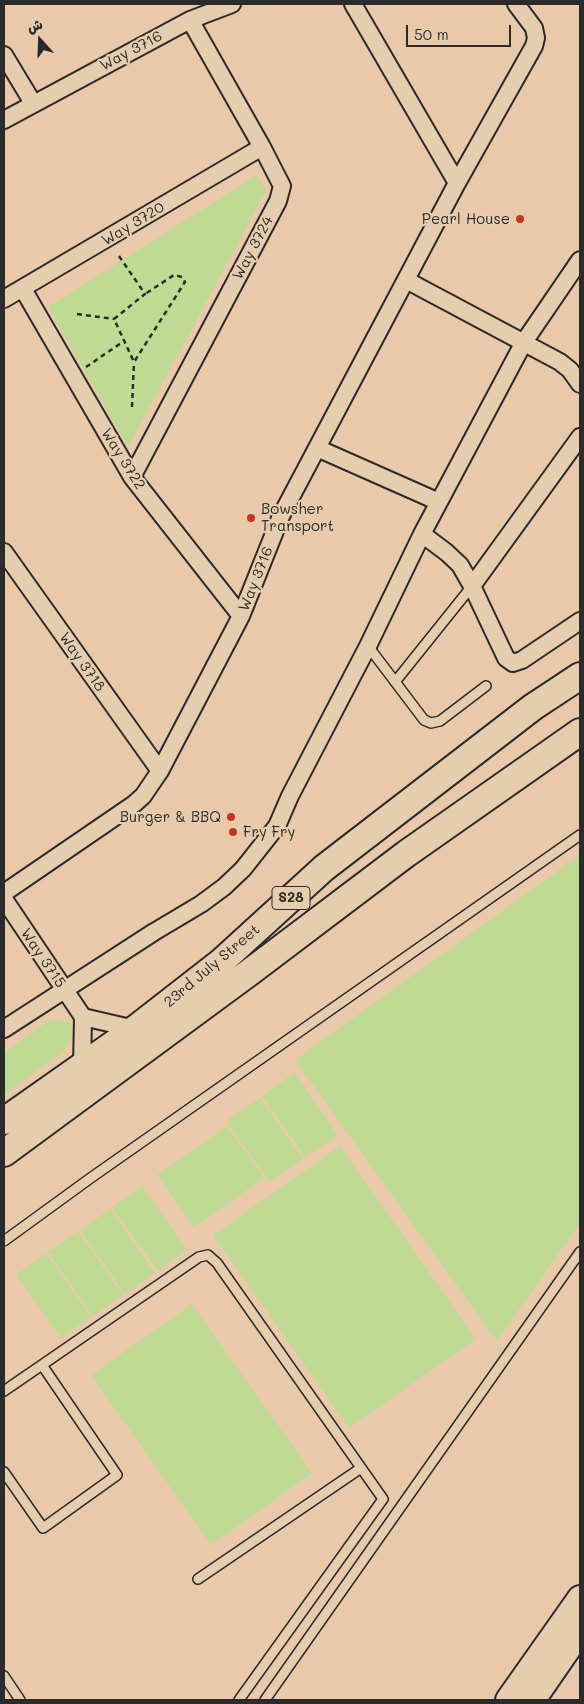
<!DOCTYPE html>
<meta charset="utf-8">
<style>
body{margin:0}
#map{position:relative;width:584px;height:1704px;overflow:hidden;background:#e9c9aa;font-family:Mali,"Playpen Sans Arabic",sans-serif}
canvas{display:block}
.frame{position:absolute;inset:0;border:5px solid #2b2b2b;pointer-events:none}
.north{position:absolute;left:15px;top:15px;width:50px;height:50px;-webkit-text-stroke:4px #e6cdae;paint-order:stroke;rotate:340deg;font-size:14px;font-weight:700;line-height:20px;text-align:center;color:#2b2b2b}
.north::after{content:'';display:block;margin:auto;width:18px;height:22px;background:#2b2b2b;clip-path:polygon(50% 0,100% 100%,50% 72%,0 100%)}
.scale{position:absolute;left:406px;top:25px;width:105px;height:22px;box-sizing:border-box;border:2px solid #2b2b2b;border-top:0;padding-left:6px;font-size:15px;line-height:18px;white-space:nowrap;color:#2b2b2b;-webkit-text-stroke:4px #e6cdae;paint-order:stroke}
</style>
<div id="map">
<canvas width="584" height="1704"></canvas>
<div class="frame"></div>
<div class="north">ش</div>
<div class="scale">50 m</div>
</div>
<script>
const c = document.querySelector('canvas').getContext('2d');
c.lineJoin = 'round';
function fillPath(path, color) {
  c.fillStyle = color;
  c.fill(path, 'evenodd');
}
function shape(rows) {
  const path = new Path2D();
  for (const r of rows) {
    path.moveTo(r[0], r[1]);
    for (let i = 2; i < r.length; i += 2) path.lineTo(r[i], r[i + 1]);
  }
  return path;
}
function strokePath(path, color, width, dash) {
  c.strokeStyle = color;
  c.lineWidth = width;
  c.lineCap = dash ? 'butt' : 'round';
  c.setLineDash(dash || []);
  c.stroke(path);
}
function write(font, color, halo, rows, align = 'center') {
  c.font = font + ' Mali,sans-serif';
  c.lineWidth = 4.5;
  c.setLineDash([]);
  c.textBaseline = 'middle';
  c.strokeStyle = halo;
  c.fillStyle = color;
  for (const [text, x, y, turn = 0] of rows) {
    c.save();
    c.translate(x, y);
    c.rotate((+turn || 0) * Math.PI / 180);
    c.textAlign = isNaN(turn) ? turn : align;
    if (halo) c.strokeText(text, 0, 0);
    c.fillText(text, 0, 0);
    c.restore();
  }
}
fillPath(shape([
 [257,175,266,191,128,447,48,307],
 [580,855,580,1223,497,1341,295,1060],
 [49,1020,71,1021,72,1036,66,1049,4,1095,4,1053],
 [294,1073,338,1135,305,1157,262,1096],
 [260,1098,303,1159,270,1182,226,1121],
 [227,1126,264,1178,194,1227,157,1175],
 [340,1146,476,1339,349,1428,213,1235],
 [142,1186,187,1249,158,1271,112,1207],
 [110,1209,155,1273,125,1294,80,1230],
 [78,1231,123,1295,93,1316,48,1252],
 [46,1253,91,1317,61,1338,16,1275],
 [192,1304,312,1473,211,1545,91,1375]
]), '#bfdb93');
const lane = shape([
 [368,646,424,720,431,723,440,721,486,686],
 [395,682,472,586],
 [4,1241,92,1177,580,835],
 [4,1391,199,1257,208,1255,217,1263,383,1499,239,1700],
 [4,1472,43,1528,117,1475,42,1365],
 [198,1579,361,1468],
 [4,1676,20,1700],
 [265,1700,580,1252]
]);
const street = shape([
 [353,4,457,183],
 [4,55,33,103],
 [4,120,190,20,232,4],
 [406,280,560,362,570,370,580,384],
 [23,289,132,477,241,616],
 [4,299,262,147],
 [317,448,439,502],
 [132,477,278,201,282,186,262,147,190,20],
 [422,534,446,552,460,565,472,586,580,437],
 [4,552,160,771],
 [472,586,506,658,513,663,522,660,580,621],
 [4,893,134,804,143,796,160,771,241,616,281,516,457,183,534,46,536,38,534,28,516,4],
 [4,899,83,1017,82,1066],
 [83,1017,135,1029],
 [4,1029,154,932,201,904,224,887,243,869,277,826,290,796,368,646,422,534,524,342,580,260]
]);
const secondary = shape([
 [508,1700,580,1598],
 [533,1700,580,1632]
]);
const primary = shape([
 [4,1121,135,1029,221,962,324,868,533,707,580,676],
 [4,1153,250,972,406,854,580,732]
]);
strokePath(lane, '#2b2b2b', 12);
strokePath(street, '#2b2b2b', 20);
strokePath(secondary, '#2b2b2b', 28);
strokePath(primary, '#2b2b2b', 30);
strokePath(shape([
 [119,256,145,294,114,319,134,362,185,282,182,277,174,275,145,294],
 [77,314,114,319],
 [86,367,124,341],
 [132,407,134,362]
]), '#2b2b2b', 2.5, [5, 4]);
strokePath(lane, '#e6cdae', 9);
strokePath(street, '#e6cdae', 16);
strokePath(secondary, '#e6cdae', 24);
strokePath(primary, '#e6cdae', 26);
for (const [x, y, r, color] of [
 [520,219,5,"#c8321e"],
 [251,518,5,"#c8321e"],
 [231,817,5,"#c8321e"],
 [233,832,5,"#c8321e"]
]) {
  const dot = new Path2D();
  dot.arc(x, y, r, 0, 2 * Math.PI);
  c.fillStyle = color;
  c.fill(dot);
  strokePath(dot, '#e6cdae', 2);
}
for (const [x, y, w] of [
 [291,898,38]
]) {
  const box = new Path2D();
  box.roundRect(x - w / 2, y - 11.5, w, 23, 4);
  c.fillStyle = '#e6cdae';
  c.fill(box);
  strokePath(box, '#2b2b2b', 1);
}
write('bold 14px', '#2b2b2b', null, [
 ["S28",291,898]
]);
write('15px', '#2b2b2b', '#e6cdae', [
 ["Way 3716",131,51,-28],
 ["Way 3720",133,224,-31],
 ["Way 3724",253,248,-62],
 ["Way 3722",123,459,58],
 ["Way 3716",256,579,-68],
 ["Way 3718",82,662,55],
 ["Way 3715",43,958,56],
 ["23rd July Street",212,966,-40]
]);
write('15px', '#2b2b2b', '#e6cdae', [
 ["Pearl House",510,219],
 ["Bowsher",261,509,"left"],
 ["Transport",261,526,"left"],
 ["Burger & BBQ",221,817],
 ["Fry Fry",243,832,"left"]
], 'right');
</script>
